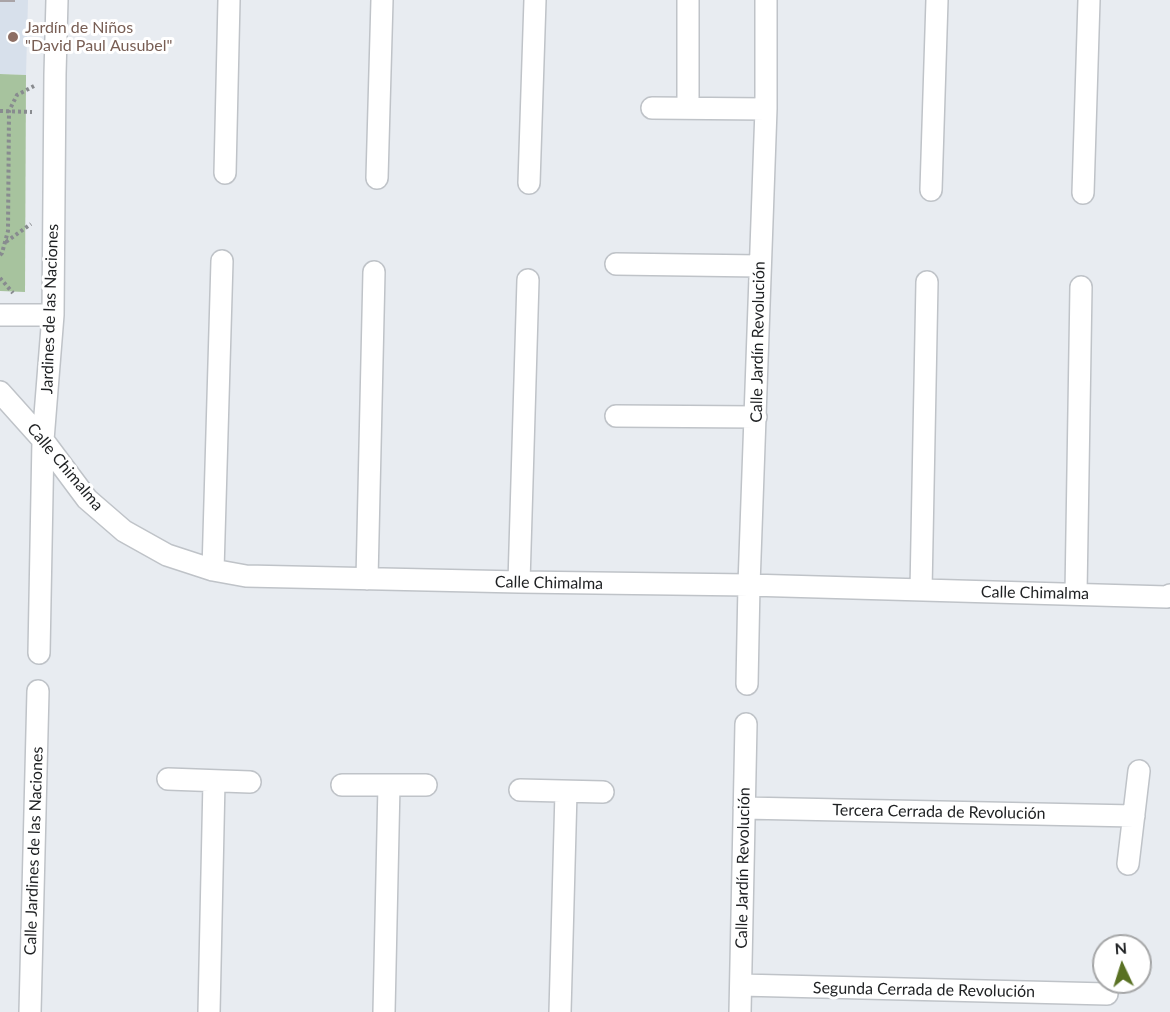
<!DOCTYPE html>
<meta charset="utf-8">
<style>
body{margin:0}
#map{position:relative;width:1170px;height:1012px;overflow:hidden;background:#e8ecf1;font-family:Lato,sans-serif}
canvas{display:block}
.north{position:absolute;left:1092px;top:934px;width:60px;height:60px;box-sizing:border-box;background:#fff;border:2px solid #a5a6a7;border-radius:50%;rotate:356deg;font-size:16px;font-weight:700;line-height:24px;text-align:center;color:#1e2022}
.north::after{content:'';display:block;margin:auto;width:21px;height:27px;background:#597123;clip-path:polygon(50% 0,100% 100%,50% 72%,0 100%)}
</style>
<div id="map">
<canvas width="1170" height="1012"></canvas>
<div class="north">N</div>
</div>
<script>
const c = document.querySelector('canvas').getContext('2d');
c.lineJoin = 'round';
function fillPath(path, color) {
  c.fillStyle = color;
  c.fill(path, 'evenodd');
}
function shape(rows) {
  const path = new Path2D();
  for (const r of rows) {
    path.moveTo(r[0], r[1]);
    for (let i = 2; i < r.length; i += 2) path.lineTo(r[i], r[i + 1]);
  }
  return path;
}
function strokePath(path, color, width, dash) {
  c.strokeStyle = color;
  c.lineWidth = width;
  c.lineCap = dash ? 'butt' : 'round';
  c.setLineDash(dash || []);
  c.stroke(path);
}
function write(font, color, halo, rows, align = 'center') {
  c.font = font + ' Lato,sans-serif';
  c.lineWidth = 6;
  c.setLineDash([]);
  c.textBaseline = 'middle';
  c.strokeStyle = halo;
  c.fillStyle = color;
  for (const [text, x, y, turn = 0] of rows) {
    c.save();
    c.translate(x, y);
    c.rotate((+turn || 0) * Math.PI / 180);
    c.textAlign = isNaN(turn) ? turn : align;
    if (halo) c.strokeText(text, 0, 0);
    c.fillText(text, 0, 0);
    c.restore();
  }
}
fillPath(shape([
 [0,0,28,0,26,75,0,74]
]), '#d7e0eb');
fillPath(shape([
 [0,74,26,75,25,292,0,291]
]), '#a7c39e');
const street = shape([
 [688,107,688,0],
 [652,108,766,109],
 [225,173,229,0],
 [377,178,382,0],
 [529,183,535,0],
 [931,190,937,0],
 [1083,193,1089,0],
 [616,264,760,266],
 [0,315,53,315],
 [0,392,43,440,87,499,124,531,167,555,213,570,246,576,519,582,749,585,1167,597,1170,595],
 [616,416,756,417],
 [213,570,222,261],
 [367,579,374,272],
 [519,582,528,280],
 [921,590,927,282],
 [1076,593,1081,287],
 [39,653,43,440,53,315,55,74,57,0],
 [747,684,749,585,766,109,766,0],
 [168,779,250,782],
 [342,785,426,785],
 [520,790,603,792],
 [744,808,1134,816],
 [1128,864,1139,771],
 [741,985,1107,994],
 [30,1012,38,691],
 [209,1012,214,781],
 [384,1012,389,785],
 [560,1012,566,792],
 [740,1012,746,724]
]);
strokePath(street, '#bfc3c8', 24);
strokePath(shape([
 [0,111,32,112],
 [6,242,31,224],
 [0,255,2,253,8,231,9,111,17,95,34,86],
 [0,278,13,293]
]), '#888b8f', 4, [3, 3]);
strokePath(street, '#fff', 21);
fillPath(shape([
 [0,0,15,0,15,2,0,2]
]), '#a9a4a7');
for (const [x, y, r, color] of [
 [13,37,6,"#8d6e63"]
]) {
  const dot = new Path2D();
  dot.arc(x, y, r, 0, 2 * Math.PI);
  c.fillStyle = color;
  c.fill(dot);
  strokePath(dot, '#fff', 2);
}
write('16px', '#785e54', '#fff', [
 ["Jardín de Niños",25,28],
 ["\"David Paul Ausubel\"",25,46]
], 'left');
write('16px', '#1e2022', '#fff', [
 ["Jardines de las Naciones",50,309,-88],
 ["Calle Jardín Revolución",758,342,-89],
 ["Calle Chimalma",65,467,50],
 ["Calle Chimalma",549,583,1],
 ["Calle Chimalma",1035,593,1],
 ["Tercera Cerrada de Revolución",939,812,1],
 ["Calle Jardines de las Naciones",34,851,-88],
 ["Calle Jardín Revolución",743,868,-89],
 ["Segunda Cerrada de Revolución",924,990,1]
]);
</script>
